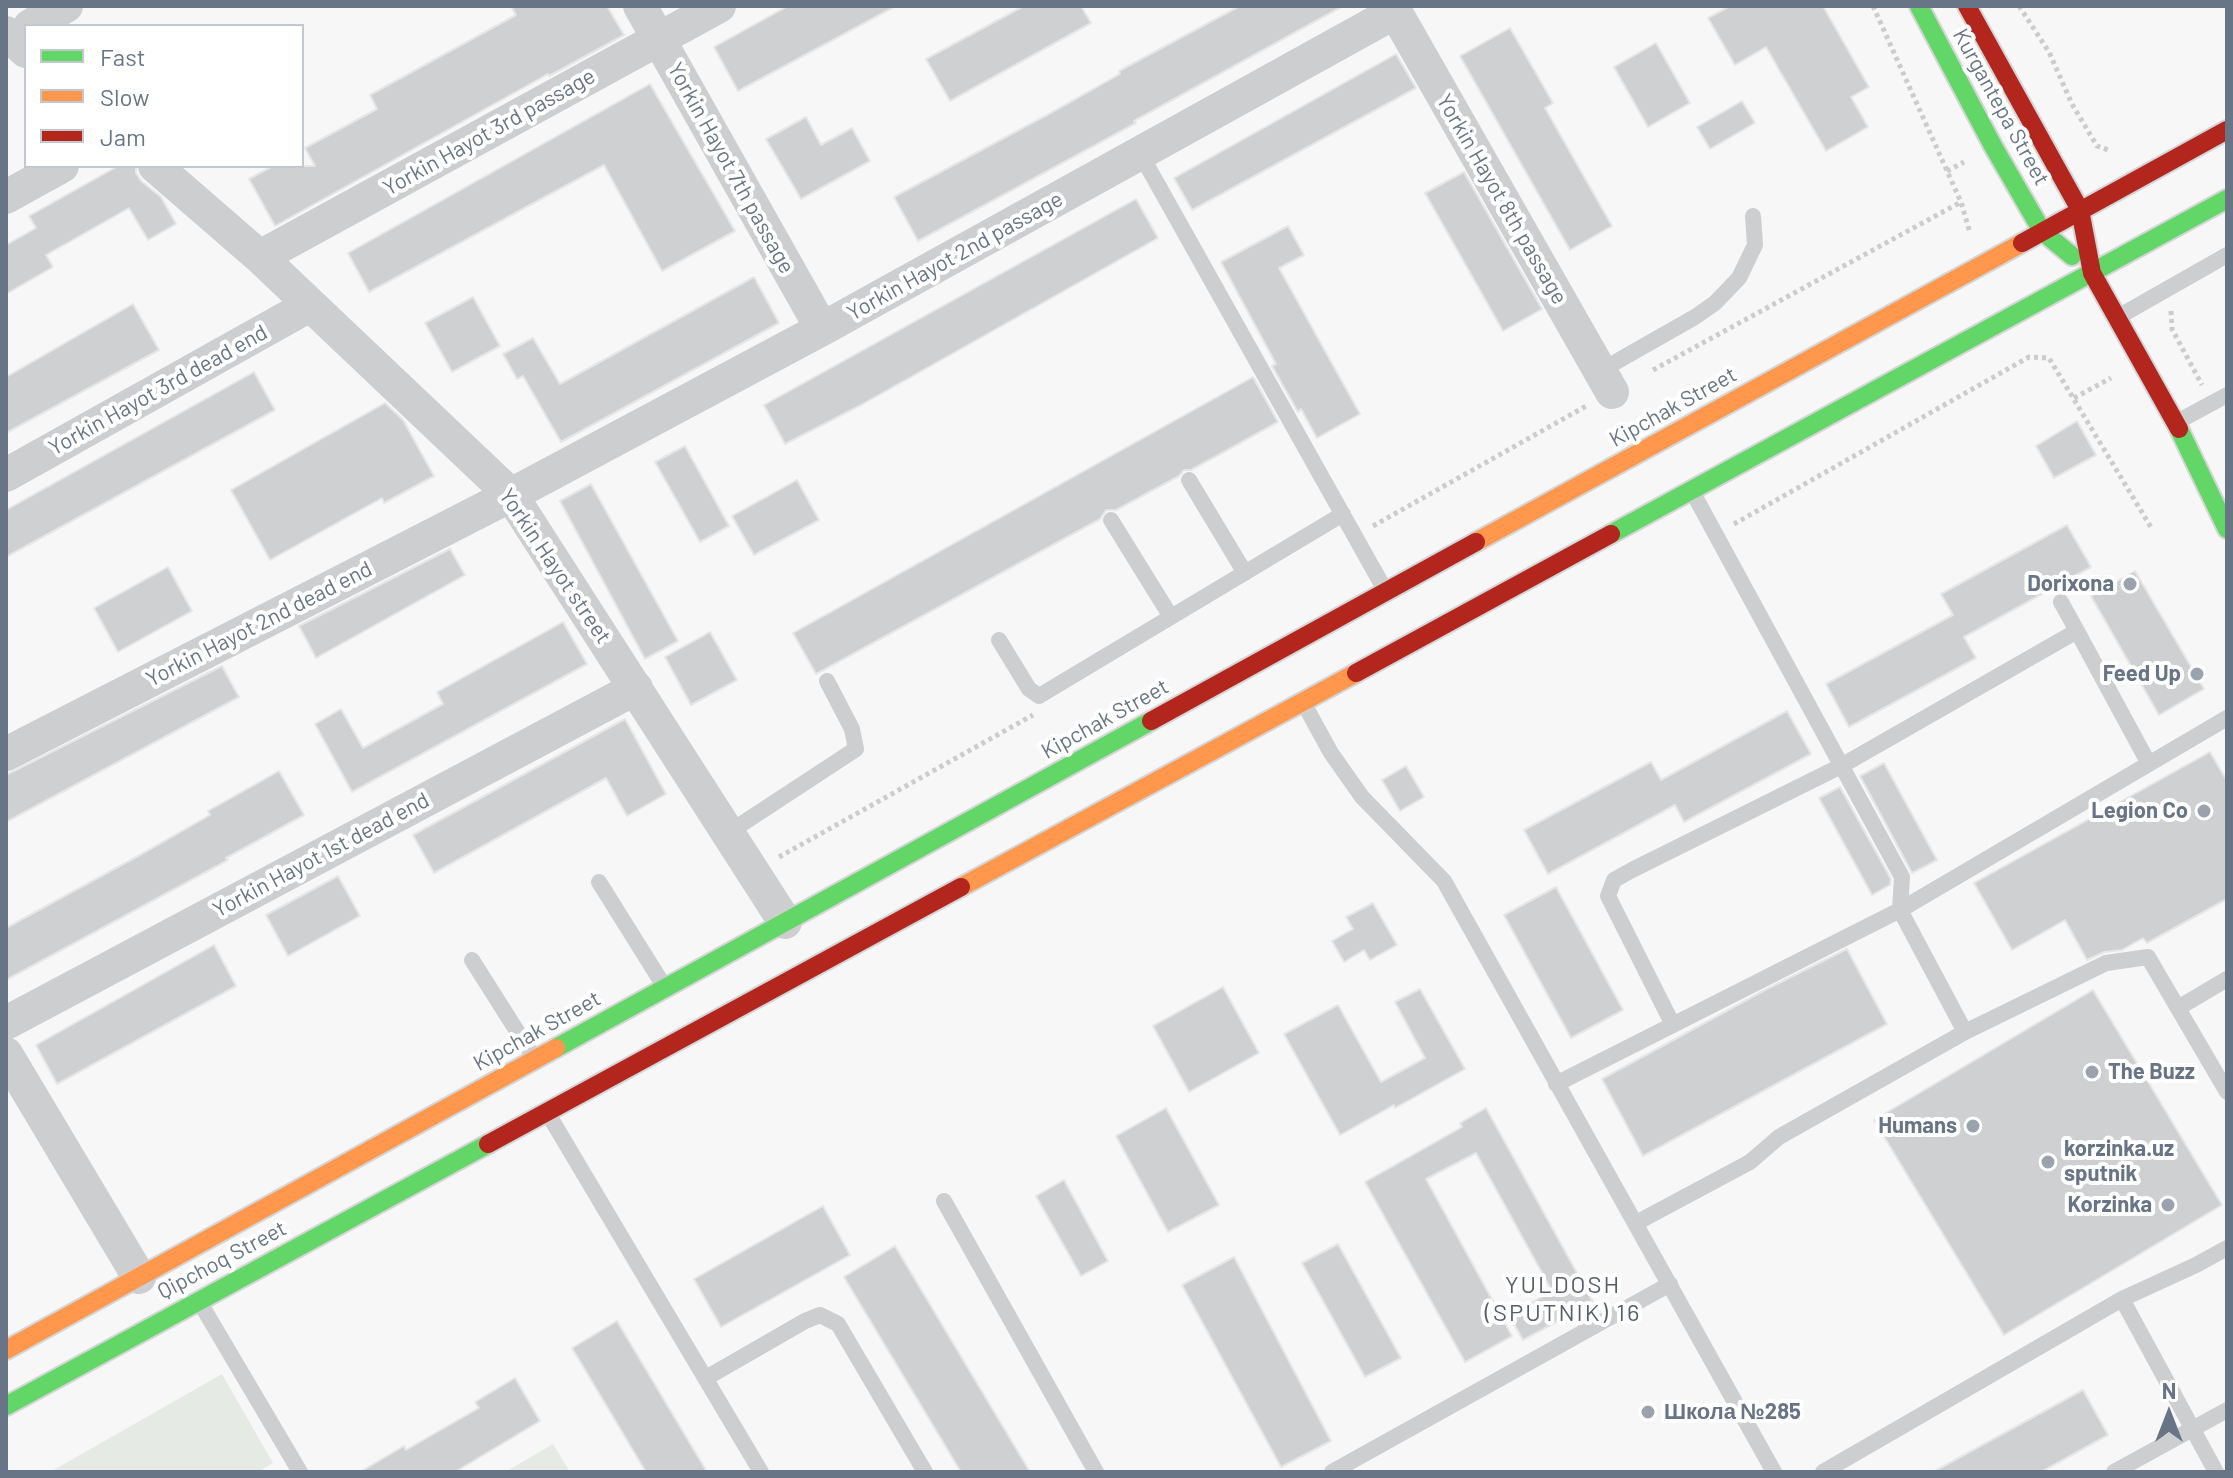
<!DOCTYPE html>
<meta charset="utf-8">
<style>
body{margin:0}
#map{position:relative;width:2233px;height:1478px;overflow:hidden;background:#f7f7f7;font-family:Barlow,sans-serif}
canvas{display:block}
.frame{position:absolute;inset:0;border:8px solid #687586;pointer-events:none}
.legend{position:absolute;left:24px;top:24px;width:280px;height:144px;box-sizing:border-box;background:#fff;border:2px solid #c3c8cf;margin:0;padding:10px 14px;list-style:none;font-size:24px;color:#687586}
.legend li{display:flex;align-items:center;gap:16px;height:40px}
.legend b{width:40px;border:2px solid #c3c8cf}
.north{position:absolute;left:2129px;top:1374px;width:80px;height:80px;-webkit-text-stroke:6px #fff;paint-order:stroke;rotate:0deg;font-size:22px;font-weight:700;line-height:32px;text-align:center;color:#687586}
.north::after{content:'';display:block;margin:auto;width:28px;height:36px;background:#687586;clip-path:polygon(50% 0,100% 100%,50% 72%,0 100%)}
</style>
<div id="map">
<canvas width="2233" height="1478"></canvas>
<div class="frame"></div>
<ul class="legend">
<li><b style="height:10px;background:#63d668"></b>Fast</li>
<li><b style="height:10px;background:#ff974d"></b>Slow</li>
<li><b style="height:10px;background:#b3261e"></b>Jam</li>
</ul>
<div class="north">N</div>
</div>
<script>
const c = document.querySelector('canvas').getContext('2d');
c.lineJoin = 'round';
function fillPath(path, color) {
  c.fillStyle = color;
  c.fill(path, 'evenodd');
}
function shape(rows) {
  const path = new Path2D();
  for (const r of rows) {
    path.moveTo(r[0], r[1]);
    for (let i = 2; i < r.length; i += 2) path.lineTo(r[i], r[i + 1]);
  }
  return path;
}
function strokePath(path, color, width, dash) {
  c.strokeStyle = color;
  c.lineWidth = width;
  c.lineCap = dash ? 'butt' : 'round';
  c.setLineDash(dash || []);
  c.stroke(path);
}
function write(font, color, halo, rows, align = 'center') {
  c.font = font + ' Barlow,sans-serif';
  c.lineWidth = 8;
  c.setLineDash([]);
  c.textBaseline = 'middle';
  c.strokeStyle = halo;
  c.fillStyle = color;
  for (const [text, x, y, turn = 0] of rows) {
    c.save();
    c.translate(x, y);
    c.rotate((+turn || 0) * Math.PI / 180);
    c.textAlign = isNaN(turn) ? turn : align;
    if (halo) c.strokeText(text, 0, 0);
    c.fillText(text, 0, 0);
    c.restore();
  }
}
fillPath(shape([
 [222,1374,273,1463,258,1472,50,1472],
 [553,1444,570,1472,505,1472]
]), '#e6eae5');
const building = shape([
 [511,6,607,6,624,35,549,76,548,74,275,226,249,179,273,166,315,166,305,148,377,109,370,95,516,15,511,6],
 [788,6,896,6,738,91,714,47,788,6],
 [1024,6,1081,6,1091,23,950,101,926,59,1024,6],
 [1240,6,1343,6,1134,121,1136,123,918,241,894,197,1049,114,1120,74,1119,71,1240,6],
 [1730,6,1823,6,1869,87,1851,97,1868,127,1826,151,1766,47,1735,65,1708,18,1730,6],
 [1510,28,1553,103,1545,108,1612,226,1570,250,1460,56,1510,28],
 [1656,43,1690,103,1648,127,1614,67,1656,43],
 [1396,54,1416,88,1192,210,1174,178,1396,54],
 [650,84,735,231,662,271,604,165,369,292,348,253,650,84],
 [1742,101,1755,123,1710,149,1697,127,1742,101],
 [806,117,821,145,852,128,870,161,801,199,766,139,806,117],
 [118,166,136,166,136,173,141,181,161,197,176,224,148,240,129,208,46,255,53,267,6,294,6,245,36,228,29,216,118,166],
 [1464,172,1542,309,1503,331,1425,193,1464,172],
 [1136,199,1158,238,861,405,785,444,764,405,1136,199],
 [1288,226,1304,255,1279,268,1360,414,1317,438,1301,409,1298,412,1272,366,1276,364,1221,262,1288,226],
 [754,277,779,323,561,442,523,376,517,379,503,354,533,338,560,384,754,277],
 [473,297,500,346,452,372,425,323,473,297],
 [133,304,159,350,6,433,6,377,133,304],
 [254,372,275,410,6,557,6,510,254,372],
 [1253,377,1278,422,1191,470,1184,470,1179,476,1116,510,1106,510,1100,519,816,674,793,633,1253,377],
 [385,403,403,420,434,476,384,503,382,498,270,560,231,490,385,403],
 [2077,421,2096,455,2054,478,2036,446,2077,421],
 [685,446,729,526,700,542,655,462,685,446],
 [797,480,819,520,754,555,732,516,797,480],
 [591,484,678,641,645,659,560,501,591,484],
 [2067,525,2091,567,1964,637,1976,658,1849,727,1826,684,1953,615,1941,594,2067,525],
 [450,549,465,575,316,658,299,626,450,549],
 [168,567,192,611,118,652,94,608,168,567],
 [2135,571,2204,689,2159,715,2091,596,2135,571],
 [563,622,587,664,352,792,315,724,341,709,363,748,443,704,437,692,563,622],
 [710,632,737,680,691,705,665,657,710,632],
 [222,666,239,697,6,822,6,775,222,666],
 [1787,711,1811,754,1684,822,1675,805,1548,874,1524,830,1651,762,1661,780,1787,711],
 [625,719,666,794,627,816,606,778,434,873,413,835,625,719],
 [2210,752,2227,781,2227,899,2147,943,2143,938,2122,950,2104,952,2087,960,2065,920,2012,950,1974,883,2210,752],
 [1884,763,1937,860,1912,873,1860,776,1884,763],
 [1406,766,1424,797,1400,811,1382,780,1406,766],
 [279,771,304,815,226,858,228,860,6,980,6,928,140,855,210,815,208,811,279,771],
 [1840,787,1891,879,1890,885,1872,895,1819,798,1840,787],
 [338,876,360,916,288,956,266,915,338,876],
 [1556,887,1623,1010,1571,1038,1504,915,1556,887],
 [1373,903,1397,945,1370,960,1364,950,1344,962,1332,941,1353,929,1346,917,1373,903],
 [214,945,236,986,57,1084,36,1045,214,945],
 [1847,949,1887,1024,1643,1156,1602,1079,1765,990,1847,949],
 [1223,987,1259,1053,1189,1092,1153,1026,1223,987],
 [1420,989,1465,1069,1395,1108,1394,1105,1340,1135,1284,1034,1338,1005,1381,1082,1425,1058,1395,1002,1420,989],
 [2093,990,2222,1205,2004,1335,1874,1120,2093,990],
 [1166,1108,1219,1205,1168,1232,1116,1136,1166,1108],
 [1486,1108,1593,1302,1523,1340,1509,1315,1552,1291,1476,1153,1426,1179,1512,1336,1465,1362,1365,1182,1462,1127,1460,1123,1486,1108],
 [1064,1180,1108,1261,1081,1276,1036,1196,1064,1180],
 [823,1206,850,1255,721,1327,694,1279,823,1206],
 [1338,1244,1401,1358,1365,1377,1302,1263,1338,1244],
 [895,1246,1030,1472,961,1472,844,1277,895,1246],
 [1234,1257,1331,1441,1281,1467,1182,1285,1234,1257],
 [617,1321,707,1472,646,1472,572,1348,617,1321],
 [515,1378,540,1421,455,1472,360,1472,404,1446,406,1450,479,1408,475,1402,515,1378],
 [2083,1390,2108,1435,2041,1472,1933,1472,2083,1390]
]);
fillPath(building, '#cfd0d2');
strokePath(building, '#e6e6e6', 2);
const fast = shape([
 [1919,6,1993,146,2042,231,2072,256],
 [2179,429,2227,529],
 [1611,534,2227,199],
 [556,1048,1151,721],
 [6,1406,488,1144]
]);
const slow = shape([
 [1476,542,2022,243],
 [961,887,1356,673],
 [6,1350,556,1048]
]);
const jam = shape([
 [1967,6,2080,210,2092,273,2179,429],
 [2022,243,2227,130],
 [1356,673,1611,534],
 [1151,721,1476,542],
 [488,1144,961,887]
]);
strokePath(fast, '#d4d5d6', 22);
strokePath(slow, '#d4d5d6', 22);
strokePath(jam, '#d4d5d6', 22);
strokePath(shape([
 [1873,6,1961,202,1970,233],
 [2019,6,2049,52,2072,104,2097,146,2111,151],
 [1947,171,1964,162],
 [2171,311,2172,329,2202,385],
 [1653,370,1961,202],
 [2074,398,2111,378],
 [1734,524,2029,357,2049,358,2152,529],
 [1373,526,1588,405],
 [779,857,1033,715]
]), '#cbcccc', 5, [4, 4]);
strokePath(shape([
 [1140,153,1385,590],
 [2118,317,2227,255],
 [1600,371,1695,317,1715,303,1739,278,1755,245,1753,216],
 [2177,422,2227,395],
 [1189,480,1245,573],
 [1692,491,1902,877,1900,910,1965,1032],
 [1111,520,1171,617],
 [2061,602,2077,631],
 [999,640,1029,689,1039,696,1343,514],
 [1303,702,1331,753,1362,797,1444,881,1774,1472],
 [728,833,856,749,852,729,827,681],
 [599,882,664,986],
 [472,960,534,1058],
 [2178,1008,2227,979],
 [1673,1025,1608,896,1614,880,1632,870,1841,766,2077,631,2149,764],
 [1556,1084,1900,910,2227,718],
 [547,1112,761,1472],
 [944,1201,1096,1472],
 [1636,1223,1750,1162,1779,1137,1965,1032,2106,963,2148,957,2227,1092],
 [199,1301,300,1472],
 [706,1378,805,1321,820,1315,838,1324,925,1472],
 [1332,1472,1670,1284],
 [1823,1472,2122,1299],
 [2114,1472,2227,1410],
 [2216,1472,2122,1299,2196,1265,2227,1248]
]), '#cdced0', 16);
strokePath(shape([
 [640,6,822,329],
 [1392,6,1612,392],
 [30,26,66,6],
 [6,33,26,51],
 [155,166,260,257,511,495,785,922],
 [6,197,62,166],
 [260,257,719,6],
 [6,475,310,305],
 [6,754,511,495,822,329,1395,12],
 [6,1023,636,688],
 [6,1054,139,1277]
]), '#cdced0', 34);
strokePath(fast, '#63d668', 18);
strokePath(slow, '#ff974d', 18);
strokePath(jam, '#b3261e', 18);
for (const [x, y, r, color] of [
 [2130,584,8,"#9aa2ae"],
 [2197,674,8,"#9aa2ae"],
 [2204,811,8,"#9aa2ae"],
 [2092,1072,8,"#9aa2ae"],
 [1973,1126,8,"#9aa2ae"],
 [2048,1162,8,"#9aa2ae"],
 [2168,1205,8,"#9aa2ae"],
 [1648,1412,8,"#9aa2ae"]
]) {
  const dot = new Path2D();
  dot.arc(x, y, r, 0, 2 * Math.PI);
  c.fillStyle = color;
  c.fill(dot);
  strokePath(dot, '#fff', 3);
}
write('22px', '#687586', '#fff', [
 ["Kurgantepa Street",2001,107,61],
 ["Yorkin Hayot 3rd passage",489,132,-29],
 ["Yorkin Hayot 7th passage",731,168,61],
 ["Yorkin Hayot 8th passage",1502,199,60],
 ["Yorkin Hayot 2nd passage",955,256,-29],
 ["Yorkin Hayot 3rd dead end",158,390,-29],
 ["Kipchak Street",1673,407,-29],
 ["Yorkin Hayot street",555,566,56],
 ["Yorkin Hayot 2nd dead end",259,624,-27],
 ["Kipchak Street",1105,719,-29],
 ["Yorkin Hayot 1st dead end",321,855,-28],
 ["Kipchak Street",537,1031,-29],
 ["Qipchoq Street",222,1260,-28]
]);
write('bold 22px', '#687586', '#fff', [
 ["Dorixona",2114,584],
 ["Feed Up",2181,674],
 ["Legion Co",2188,811],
 ["The Buzz",2108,1072,"left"],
 ["Humans",1957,1126],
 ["korzinka.uz",2064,1149,"left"],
 ["sputnik",2064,1174,"left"],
 ["Korzinka",2152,1205],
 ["Школа №285",1664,1412,"left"]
], 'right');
c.letterSpacing = '2px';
write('24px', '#565f6b', '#fff', [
 ["YULDOSH",1563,1285],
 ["(SPUTNIK) 16",1563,1313]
]);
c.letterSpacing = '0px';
</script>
